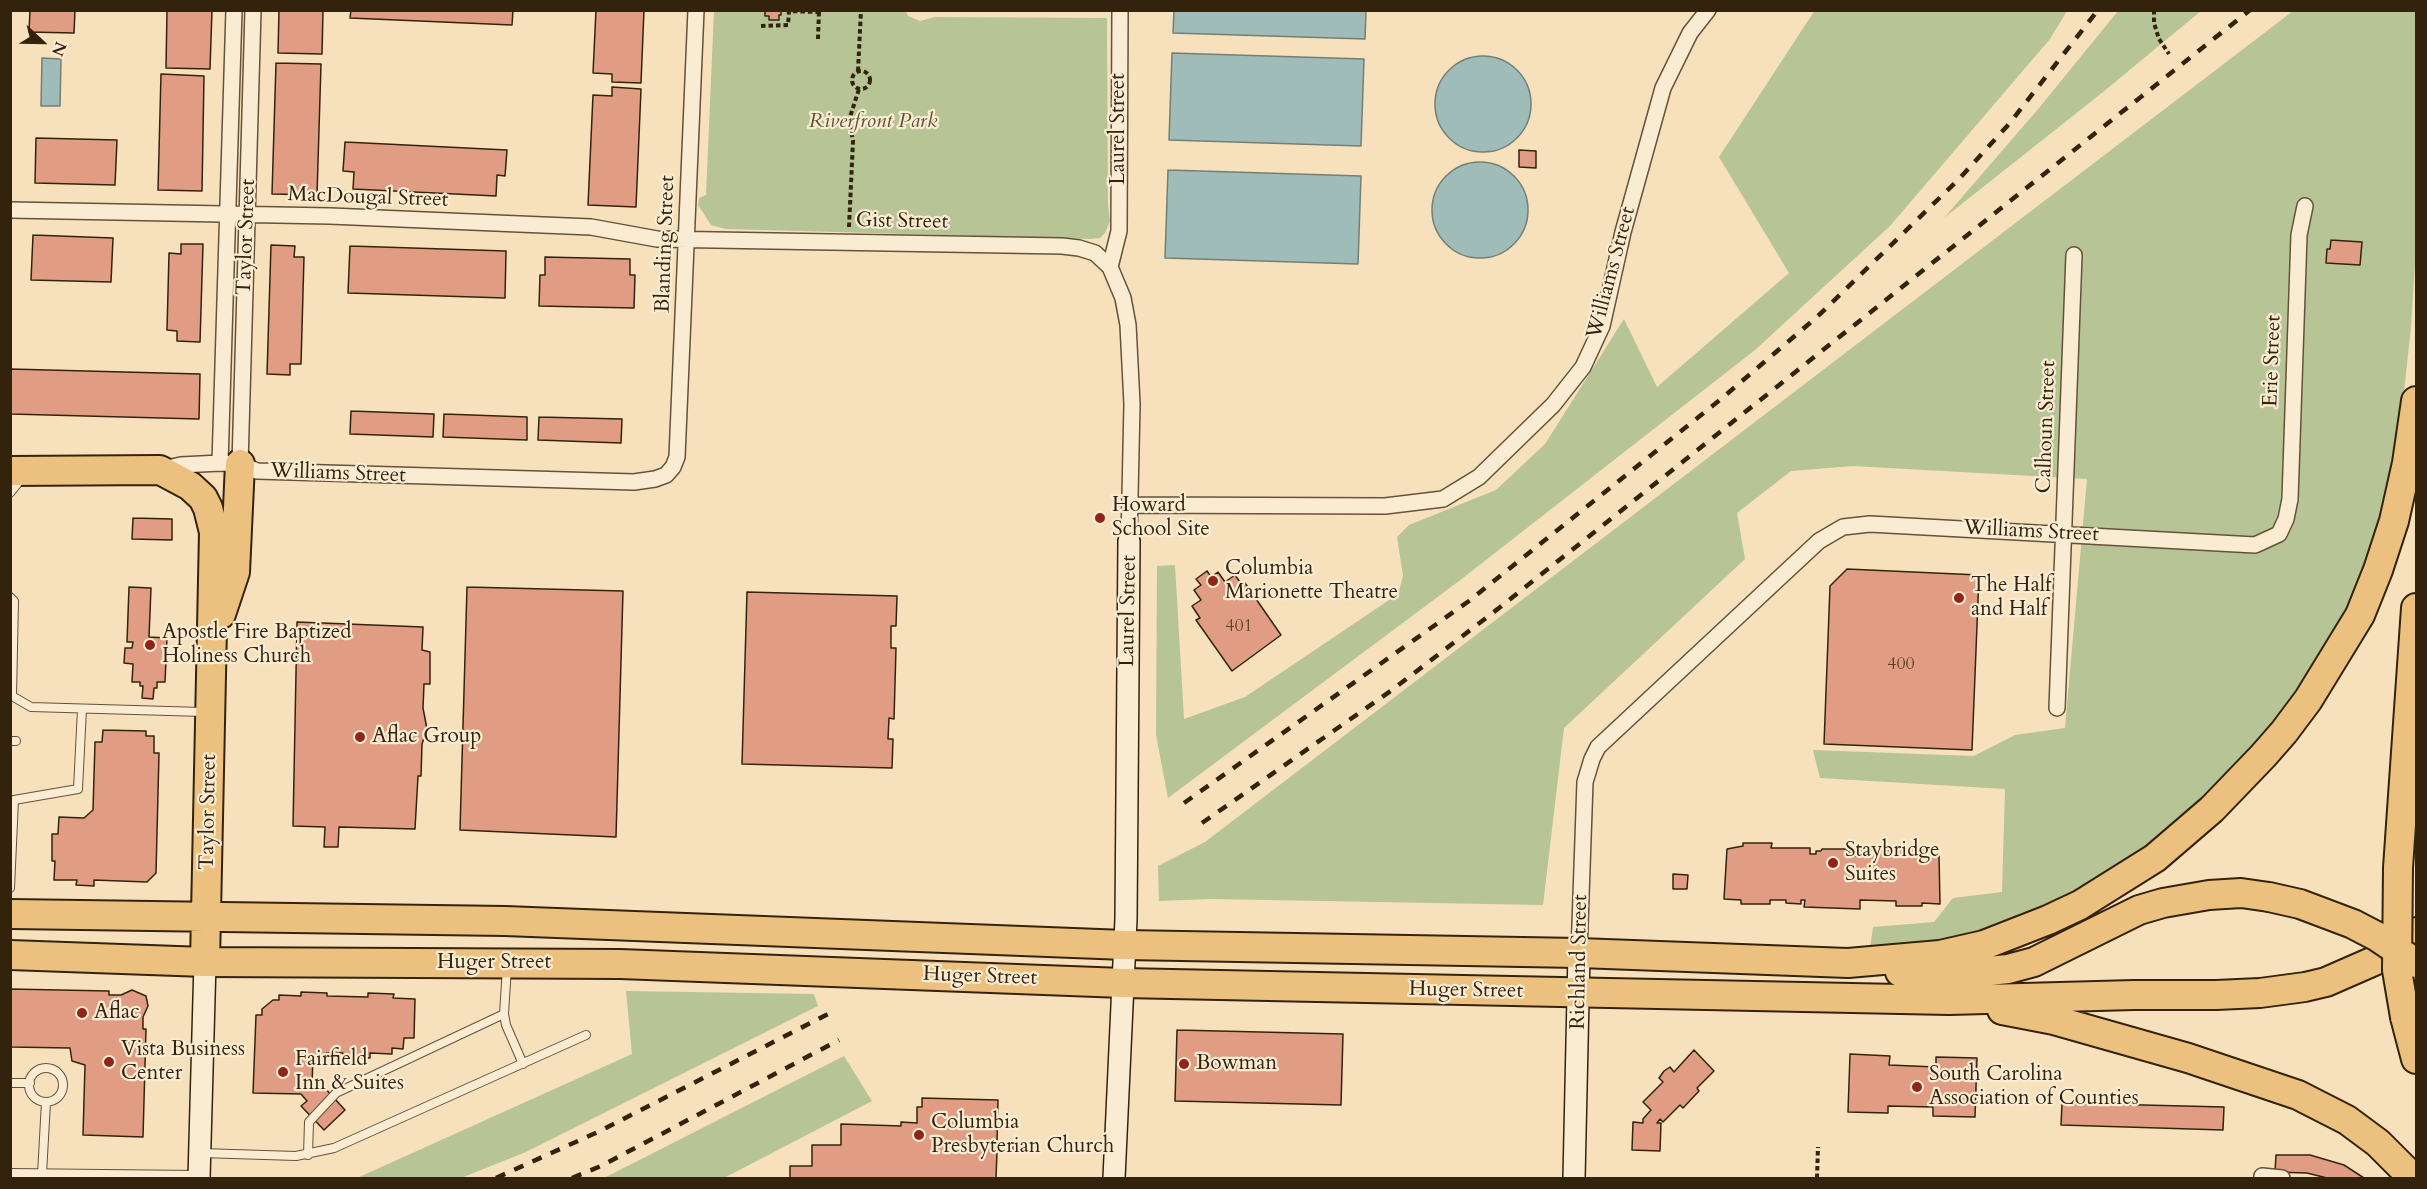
<!DOCTYPE html>
<style>
body{margin:0}
#map{position:relative;width:2427px;height:1189px;overflow:hidden;background:#f7e1bc;font-family:Cardo,serif}
canvas{display:block}
.frame{position:absolute;inset:0;border:12px solid #33230d;pointer-events:none}
.north{position:absolute;left:12px;top:12px;width:60px;height:60px;-webkit-text-stroke:4px #faecd3;paint-order:stroke;rotate:112deg;font-size:16px;font-weight:700;line-height:24px;text-align:center;color:#33230d}
.north::after{content:'';display:block;margin:auto;width:21px;height:27px;background:#33230d;clip-path:polygon(50% 0,100% 100%,50% 72%,0 100%)}
</style>
<div id="map">
<canvas width="2427" height="1189"></canvas>
<div class="frame"></div>
<div class="north">N</div>
</div>
<script>
const c = document.querySelector('canvas').getContext('2d');
c.lineJoin = 'round';
function fillPath(path, color) {
  c.fillStyle = color;
  c.fill(path, 'evenodd');
}
function shape(rows) {
  const path = new Path2D();
  for (const r of rows) {
    if (r.length === 3) {
      path.moveTo(r[0] + r[2], r[1]);
      path.arc(r[0], r[1], r[2], 0, 2 * Math.PI);
      continue;
    }
    path.moveTo(r[0], r[1]);
    for (let i = 2; i < r.length; i += 2) path.lineTo(r[i], r[i + 1]);
  }
  return path;
}
function strokePath(path, color, width, dash) {
  c.strokeStyle = color;
  c.lineWidth = width;
  c.lineCap = dash ? 'butt' : 'round';
  c.setLineDash(dash || []);
  c.stroke(path);
}
function write(font, color, halo, rows, align = 'center') {
  c.font = font + ' Cardo,serif';
  c.lineWidth = 4.5;
  c.setLineDash([]);
  c.textBaseline = 'middle';
  c.strokeStyle = halo;
  c.fillStyle = color;
  for (const [text, x, y, turn = 0] of rows) {
    c.save();
    c.translate(x, y);
    c.rotate((+turn || 0) * Math.PI / 180);
    c.textAlign = isNaN(turn) ? turn : align;
    if (halo) c.strokeText(text, 0, 0);
    c.fillText(text, 0, 0);
    c.restore();
  }
}
fillPath(shape([
 [1815,10,2067,11,2050,39,1890,226,1755,350,1459,581,1168,798,1156,735,1157,566,1175,565,1184,719,1245,697,1398,594,1403,576,1397,537,1409,525,1496,490,1545,444,1624,319,1657,387,1789,273,1719,157],
 [714,11,906,11,908,16,920,21,935,17,1107,18,1108,205,1110,221,1105,233,1100,238,1091,239,726,229,711,225,698,205,699,198,706,195],
 [2118,11,2201,11,2103,92,1944,218,2039,108],
 [2293,11,2416,11,2416,247,2411,327,2398,448,2382,519,2353,597,2318,661,2276,722,2207,794,2146,849,2089,888,1972,939,1870,948,1873,927,1934,922,1953,898,2002,892,2005,789,1820,778,1813,750,1974,756,2015,735,2065,728,2087,479,1853,466,1791,471,1737,513,1745,559,1564,728,1543,905,1211,899,1159,901,1158,866,1205,842],
 [626,991,814,994,818,1006,526,1152,461,1178,357,1178,632,1054],
 [844,1056,872,1101,724,1178,604,1178]
]), '#b6c496');
const water = shape([
 [1174,11,1366,11,1365,39,1173,33,1174,11],
 [1172,53,1364,59,1361,146,1169,140,1172,53],
 [1483,104,48],
 [42,58,61,59,60,106,41,106,42,58],
 [1480,210,48],
 [1168,170,1361,176,1358,264,1165,258,1168,170]
]);
fillPath(water, '#9fbcb8');
strokePath(water, '#747f74', 1.5);
const building = shape([
 [30,10,75,10,74,33,29,32,30,10],
 [167,10,212,10,210,69,166,68,167,10],
 [279,10,323,10,322,54,278,53,279,10],
 [351,10,513,10,512,25,350,18,351,10],
 [596,10,644,10,641,83,612,82,612,74,593,73,596,10],
 [765,10,781,10,781,15,779,15,779,20,769,20,769,16,765,16,765,10],
 [276,63,321,64,317,195,272,194,276,63],
 [161,74,204,76,202,191,158,190,161,74],
 [612,87,641,89,636,207,588,205,593,95,612,96,612,87],
 [36,138,117,140,115,185,35,183,36,138],
 [345,142,507,150,505,176,497,175,496,196,353,189,354,172,343,171,345,142],
 [1519,150,1536,151,1536,168,1519,167,1519,150],
 [33,235,113,238,111,282,31,280,33,235],
 [2331,240,2362,242,2360,265,2326,263,2327,249,2330,249,2331,240],
 [181,244,203,244,200,342,177,341,177,331,167,330,169,253,181,254,181,244],
 [271,245,295,246,294,257,304,257,301,364,290,364,290,375,267,374,271,245],
 [350,246,506,251,505,298,348,293,350,246],
 [545,257,630,259,630,275,635,275,634,308,539,306,540,275,545,275,545,257],
 [10,369,200,374,199,419,10,414,10,369],
 [351,411,434,414,433,437,350,434,351,411],
 [444,414,527,417,527,440,443,437,444,414],
 [539,417,622,419,621,443,538,440,539,417],
 [133,518,172,519,172,540,132,539,133,518],
 [1847,569,1979,575,1972,750,1824,744,1830,586,1847,569],
 [1207,571,1211,577,1218,572,1225,582,1235,575,1242,585,1245,583,1281,635,1232,671,1196,620,1200,618,1192,606,1201,600,1194,590,1201,585,1196,579,1207,571],
 [129,587,151,588,149,637,167,638,165,682,157,682,157,688,154,688,153,699,142,698,143,686,140,686,140,682,132,682,133,664,124,663,125,648,132,648,133,642,127,642,129,587],
 [467,587,623,591,616,837,460,830,467,587],
 [747,592,897,596,896,626,891,626,891,648,896,648,894,719,889,718,888,739,893,739,892,768,742,764,747,592],
 [297,622,423,627,422,650,430,652,430,684,424,684,423,708,427,729,422,744,421,776,418,776,415,829,339,827,338,847,324,847,325,827,293,826,297,622],
 [103,730,146,731,146,736,154,736,154,753,159,753,156,873,147,882,94,880,94,886,76,885,77,880,54,880,55,861,52,861,52,834,58,834,59,817,84,818,93,810,95,742,102,742,103,730],
 [1743,843,1772,843,1771,848,1810,848,1810,854,1816,854,1816,851,1821,851,1822,849,1847,849,1847,852,1852,852,1852,856,1858,856,1859,850,1897,851,1897,847,1923,848,1923,851,1931,852,1931,855,1939,855,1940,904,1922,903,1922,906,1896,906,1896,901,1860,900,1860,909,1804,907,1805,900,1801,900,1801,904,1786,903,1786,900,1770,900,1770,904,1741,904,1741,900,1724,899,1727,849,1743,846,1743,843],
 [1673,874,1688,875,1687,889,1673,889,1673,874],
 [10,989,109,991,109,995,121,995,132,990,146,996,148,1006,143,1017,143,1029,146,1029,143,1137,83,1135,85,1065,72,1061,70,1048,10,1047,10,989],
 [301,992,327,993,327,996,368,997,368,993,394,994,393,998,415,999,414,1038,404,1038,403,1049,392,1048,392,1054,370,1053,370,1058,343,1057,343,1053,325,1053,325,1056,313,1056,312,1086,317,1091,323,1086,345,1110,324,1130,301,1106,307,1101,301,1094,253,1093,256,1015,262,1015,262,1009,273,1000,279,1000,279,995,301,996,301,992],
 [1177,1030,1343,1034,1341,1105,1175,1101,1177,1030],
 [1694,1050,1714,1071,1697,1088,1699,1091,1683,1108,1680,1105,1663,1122,1660,1119,1657,1123,1661,1123,1660,1151,1632,1150,1633,1122,1643,1123,1643,1119,1651,1110,1643,1102,1663,1082,1659,1078,1664,1071,1670,1067,1674,1072,1694,1050],
 [1850,1054,1890,1056,1889,1065,1936,1067,1936,1057,1977,1058,1975,1117,1933,1116,1933,1107,1888,1106,1888,1113,1848,1112,1850,1054],
 [922,1098,998,1100,997,1143,1013,1144,1013,1152,997,1152,996,1178,790,1178,790,1166,812,1166,812,1145,841,1145,841,1124,901,1126,901,1122,917,1123,917,1107,922,1107,922,1098],
 [2062,1103,2224,1107,2223,1130,2061,1125,2062,1103],
 [2276,1155,2310,1155,2344,1165,2364,1178,2327,1178,2307,1173,2275,1172,2276,1155]
]);
fillPath(building, '#e09d83');
strokePath(building, '#33230d', 1.5);
const lane = shape([
 [10,493,22,478],
 [10,597,14,601,12,696,31,707,203,712],
 [10,741,16,741],
 [10,888,14,800,78,789,82,709],
 [507,967,504,1014,506,1025,523,1064],
 [46,1085,17],
 [10,1083,30,1083],
 [201,1153,296,1156,334,1148,586,1035],
 [308,1155,309,1122,336,1093,504,1014],
 [10,1173,197,1175],
 [42,1174,46,1102]
]);
const street = shape([
 [10,210,330,216,519,224,591,227,657,239,1062,246,1079,248,1095,253,1110,267,1123,298,1128,325,1132,404,1129,541],
 [1110,267,1119,231,1120,10],
 [220,463,234,10],
 [240,464,253,10],
 [163,469,181,465,220,463,240,464,257,471,634,482,655,479,666,475,673,467,677,457,696,10],
 [1131,505,1385,506,1443,499,1479,477,1553,405,1583,367,1602,326,1623,232,1663,88,1690,33,1708,10],
 [2057,708,2074,255],
 [1579,953,1585,782,1592,759,1598,747,1819,541,1843,527,1870,524,2255,545,2279,534,2286,519,2290,499,2299,235,2305,206],
 [2262,1178,2262,1176,2282,1178]
]);
const secondary = shape([
 [199,1178,205,962],
 [1114,1178,1126,919,1129,541],
 [1574,1178,1579,953]
]);
const highway = shape([
 [10,471,160,470,190,486,203,498,208,508,214,532,205,962],
 [221,614,235,572,240,464],
 [2398,868,2416,608],
 [10,914,505,921,1125,945,1579,953,1848,963,1940,955,1984,945,2048,920,2080,905,2155,858,2212,809,2263,756,2284,732,2308,700,2360,615,2378,570,2394,521,2407,463,2416,401],
 [10,955,205,962,620,964,1123,983,1949,1000,2134,995,2216,995,2260,993,2305,987,2326,982,2374,961,2416,932],
 [1900,972,1951,975,2008,969,2034,962,2139,910,2163,903,2209,895,2241,893,2269,897],
 [2002,1010,2054,1020,2188,1058,2298,1095,2347,1120,2378,1143,2413,1178],
 [2405,1017,2416,1059]
]);
strokePath(lane, '#645239', 10);
strokePath(street, '#645239', 18);
strokePath(secondary, '#33230d', 24);
strokePath(highway, '#33230d', 32);
strokePath(shape([
 [2154,10,2154,23,2159,39,2169,54],
 [761,26,788,25,789,11,819,12],
 [818,39,819,11],
 [861,80,9],
 [858,71,861,10],
 [849,227,853,141,849,120,859,89],
 [1817,1178,1818,1147]
]), '#33230d', 4, [4.5, 3]);
strokePath(lane, '#faecd3', 8);
strokePath(street, '#faecd3', 15);
strokePath(secondary, '#faecd3', 21);
strokePath(highway, '#ecc07e', 28);
strokePath(shape([
 [1184,803,1469,601,1721,399,1817,317,1959,179,2009,124,2098,10],
 [1202,823,1392,690,1499,608,2250,10],
 [496,1178,600,1131,828,1014],
 [572,1178,601,1166,839,1040]
]), '#33230d', 4.5, [10, 10]);
const highwayBridge = shape([
 [2398,868,2397,970,2405,1017],
 [2269,897,2300,904,2353,924,2376,936,2416,963]
]);
strokePath(highwayBridge, '#33230d', 32, []);
strokePath(highwayBridge, '#ecc07e', 28);
for (const [x, y, r, color] of [
 [1100,518,6,"#8f2418"],
 [1213,581,6,"#8f2418"],
 [1959,598,6,"#8f2418"],
 [150,645,6,"#8f2418"],
 [360,737,6,"#8f2418"],
 [1833,863,6,"#8f2418"],
 [82,1013,6,"#8f2418"],
 [109,1062,6,"#8f2418"],
 [1184,1064,6,"#8f2418"],
 [283,1072,6,"#8f2418"],
 [1917,1087,6,"#8f2418"],
 [919,1135,6,"#8f2418"]
]) {
  const dot = new Path2D();
  dot.arc(x, y, r, 0, 2 * Math.PI);
  c.fillStyle = color;
  c.fill(dot);
  strokePath(dot, '#faecd3', 2);
}
write('18px', '#5e422a', null, [
 ["401",1239,627],
 ["400",1901,665]
]);
write('italic 21px', '#5a5336', '#faecd3', [
 ["Riverfront Park",873,122]
]);
write('21px', '#33230d', '#faecd3', [
 ["Laurel Street",1119,129,-90],
 ["MacDougal Street",368,198,2],
 ["Gist Street",902,222,1],
 ["Taylor Street",247,237,-88],
 ["Blanding Street",666,244,-88],
 ["Williams Street",1612,273,-75],
 ["Erie Street",2273,361,-88],
 ["Calhoun Street",2047,427,-88],
 ["Williams Street",338,474,2],
 ["Williams Street",2031,532,3],
 ["Laurel Street",1129,611,-89],
 ["Taylor Street",209,812,-89],
 ["Richland Street",1580,962,-89],
 ["Huger Street",494,963],
 ["Huger Street",980,977,2],
 ["Huger Street",1466,991,1]
]);
write('21px', '#33230d', '#faecd3', [
 ["Howard",1112,506],
 ["School Site",1112,530],
 ["Columbia",1225,569],
 ["Marionette Theatre",1225,593],
 ["The Half",1971,586],
 ["and Half",1971,610],
 ["Apostle Fire Baptized",162,633],
 ["Holiness Church",162,657],
 ["Aflac Group",372,737],
 ["Staybridge",1845,851],
 ["Suites",1845,875],
 ["Aflac",94,1013],
 ["Vista Business",121,1050],
 ["Center",121,1074],
 ["Fairfield",295,1060],
 ["Inn & Suites",295,1084],
 ["Bowman",1196,1064],
 ["South Carolina",1929,1075],
 ["Association of Counties",1929,1099],
 ["Columbia",931,1123],
 ["Presbyterian Church",931,1147]
], 'left');
</script>
